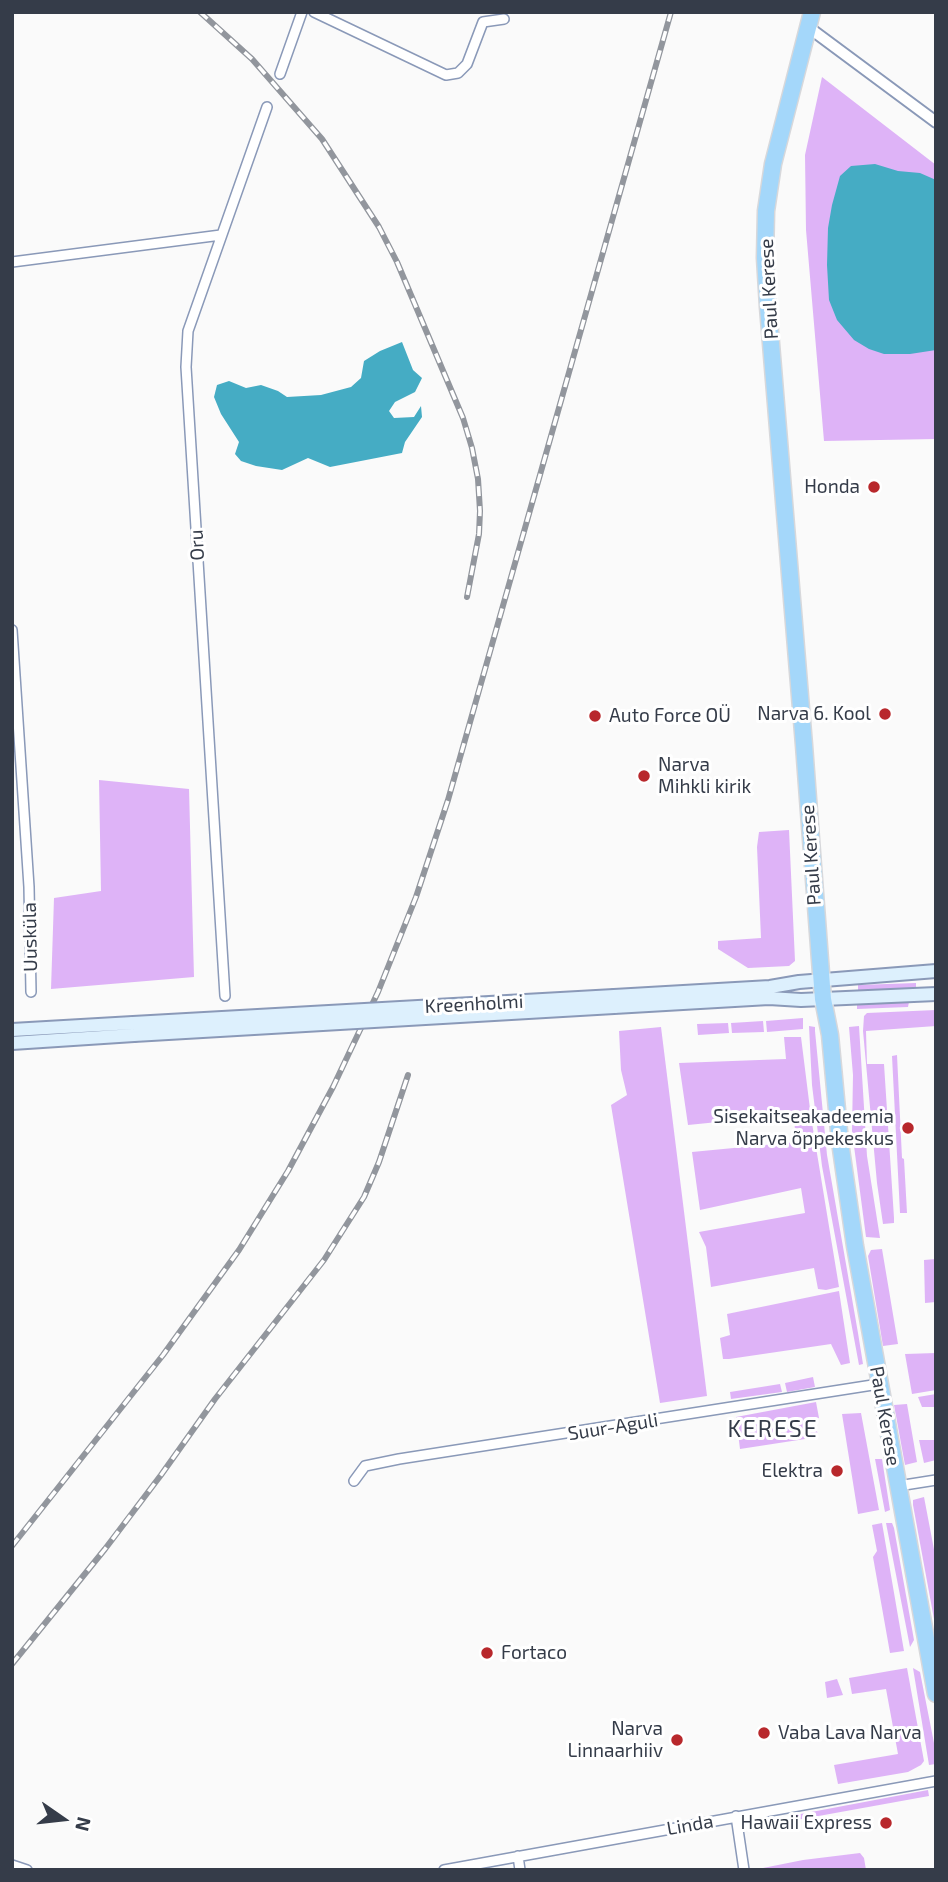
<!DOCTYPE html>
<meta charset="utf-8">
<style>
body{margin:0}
#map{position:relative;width:948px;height:1882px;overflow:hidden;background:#fafafa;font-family:"Exo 2",sans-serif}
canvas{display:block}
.frame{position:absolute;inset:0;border:14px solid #353c49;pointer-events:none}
.north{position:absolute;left:28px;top:1784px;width:70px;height:70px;-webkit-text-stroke:5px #fff;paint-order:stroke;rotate:104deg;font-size:19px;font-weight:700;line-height:28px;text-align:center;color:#353c49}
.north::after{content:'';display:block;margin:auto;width:24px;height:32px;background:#353c49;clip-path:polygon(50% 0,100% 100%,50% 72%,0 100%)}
</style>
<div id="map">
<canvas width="948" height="1882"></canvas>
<div class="frame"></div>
<div class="north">N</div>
</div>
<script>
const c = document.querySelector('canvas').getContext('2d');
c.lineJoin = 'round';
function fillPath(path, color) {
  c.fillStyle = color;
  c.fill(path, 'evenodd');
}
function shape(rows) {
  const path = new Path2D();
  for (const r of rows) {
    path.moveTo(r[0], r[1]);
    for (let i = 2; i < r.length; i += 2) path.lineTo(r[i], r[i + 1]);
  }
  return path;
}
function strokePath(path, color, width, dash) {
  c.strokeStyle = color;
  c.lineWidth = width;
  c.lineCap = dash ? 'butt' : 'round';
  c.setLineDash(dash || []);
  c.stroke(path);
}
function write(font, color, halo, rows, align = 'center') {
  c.font = font + ' "Exo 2",sans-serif';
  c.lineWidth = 6;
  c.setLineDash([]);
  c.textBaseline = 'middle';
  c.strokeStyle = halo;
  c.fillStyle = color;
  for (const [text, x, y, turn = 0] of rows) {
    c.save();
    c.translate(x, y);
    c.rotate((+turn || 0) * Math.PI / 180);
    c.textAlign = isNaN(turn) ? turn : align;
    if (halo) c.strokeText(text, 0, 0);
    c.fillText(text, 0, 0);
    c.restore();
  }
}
fillPath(shape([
 [822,77,936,165,936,439,824,441,806,230,805,155],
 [99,780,189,789,194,977,51,989,54,898,101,891],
 [789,830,795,961,789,966,748,968,718,949,718,941,761,938,757,847,759,832],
 [916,983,916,988,858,991,858,985],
 [909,1002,908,1007,857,1009,857,1005],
 [936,1010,936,1026,866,1031,867,1064,884,1064,894,1218,894,1223,883,1224,877,1183,863,1031,864,1016,867,1013],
 [803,1018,803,1029,767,1032,766,1021],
 [763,1021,764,1032,732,1033,731,1023],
 [728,1023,729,1033,698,1035,697,1024],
 [809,1026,815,1027,815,1031,827,1155,858,1333,863,1364,859,1365,822,1166,812,1085],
 [859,1026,867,1156,880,1238,866,1237,852,1131,853,1075,849,1027],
 [661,1027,707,1396,660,1403,611,1105,627,1095,621,1070,619,1031],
 [784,1037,801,1037,811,1117,839,1287,826,1290,818,1289,814,1268,711,1287,706,1247,699,1232,805,1213,801,1188,700,1210,692,1152,796,1142,794,1118,788,1115,688,1125,679,1063,786,1059],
 [897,1055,902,1158,904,1159,907,1213,900,1213,892,1056],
 [882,1249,898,1344,883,1346,868,1256,871,1250],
 [936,1259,936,1302,925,1303,924,1260],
 [839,1291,850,1363,841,1365,831,1344,729,1359,723,1359,720,1338,730,1335,727,1314],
 [936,1353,936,1390,912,1394,905,1354],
 [813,1377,815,1387,787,1392,785,1383],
 [780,1384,782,1392,731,1399,730,1392],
 [936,1394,936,1407,922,1407,918,1397],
 [816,1402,819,1418,815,1419,818,1437,740,1449,736,1417],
 [907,1404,917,1462,905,1465,894,1405],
 [861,1413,879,1510,858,1514,842,1414],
 [919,1440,936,1440,936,1460,924,1463],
 [875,1459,882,1459,890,1510,885,1512],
 [924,1497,936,1560,936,1630,913,1505,913,1500],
 [882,1523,904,1651,890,1653,873,1557,877,1551,872,1525],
 [886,1523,892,1523,894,1528,914,1640,910,1647],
 [907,1668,924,1761,921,1765,908,1772,838,1784,834,1765,898,1754,886,1689,852,1694,849,1678],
 [913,1668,920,1672,934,1743,936,1764,929,1765],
 [837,1679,843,1695,827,1698,825,1682],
 [928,1790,929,1796,791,1821,790,1816],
 [860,1853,864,1858,866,1870,753,1870,803,1860]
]), '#deb3f7');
fillPath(shape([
 [875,164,898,171,920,173,936,180,936,350,910,354,884,354,869,349,854,340,837,320,829,300,827,265,828,228,832,205,840,176,851,166],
 [402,342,413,370,422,378,415,392,395,402,389,411,394,418,414,417,421,406,422,417,405,442,402,453,330,467,308,458,282,470,256,466,241,461,235,454,239,442,221,414,214,397,217,385,229,381,246,388,261,385,278,391,287,397,321,395,351,387,361,378,364,361,380,351]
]), '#45acc4');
const minor = shape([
 [314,12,446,75,458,73,467,64,483,22,504,19],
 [280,74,302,12],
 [12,262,221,235],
 [12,630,29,887,31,992],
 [225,996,186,367,188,331,267,107],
 [354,1481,365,1466,399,1459,879,1384],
 [898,1486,936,1480],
 [736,1816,744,1870],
 [518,1856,520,1870],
 [12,1865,27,1870],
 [444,1870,936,1781]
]);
const tertiary = shape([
 [808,27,936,122]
]);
const secondary = shape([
 [614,996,770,987,799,982,936,971],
 [614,1007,769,998,801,1000,936,994],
 [12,1030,133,1023],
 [12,1043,134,1035]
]);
const trunk = shape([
 [812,12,773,164,766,211,765,258,768,307,804,745,820,960,823,999,830,1035,840,1142,855,1246,936,1694]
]);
strokePath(minor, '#8a99b8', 12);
strokePath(tertiary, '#8a99b8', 14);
strokePath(secondary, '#8a99b8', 16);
strokePath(trunk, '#d7d8db', 19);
strokePath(minor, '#fff', 9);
strokePath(tertiary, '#fff', 10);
strokePath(secondary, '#ddf0fd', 12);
strokePath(trunk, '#a4d7fa', 16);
const rail = shape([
 [200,12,252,59,322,139,379,227,397,262,463,418,472,448,478,479,480,511,479,534,467,597],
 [12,1546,163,1355,239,1250,288,1171,333,1087,378,992,416,897,448,800,671,12],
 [12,1664,105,1549,161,1475,215,1399,324,1260,364,1197,379,1162,408,1075]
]);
strokePath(rail, '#92969d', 6);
strokePath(rail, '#fff', 3.5, [10]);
const secondaryBridge = shape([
 [133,1023,614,996],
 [134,1035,614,1007]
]);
strokePath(secondaryBridge, '#8a99b8', 16, []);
strokePath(secondaryBridge, '#ddf0fd', 12);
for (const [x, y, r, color] of [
 [874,487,7,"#b8282c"],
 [885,714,7,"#b8282c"],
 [595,716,7,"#b8282c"],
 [644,776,7,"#b8282c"],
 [908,1128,7,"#b8282c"],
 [837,1471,7,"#b8282c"],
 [487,1653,7,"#b8282c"],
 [764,1733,7,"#b8282c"],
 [677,1740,7,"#b8282c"],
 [886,1823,7,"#b8282c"]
]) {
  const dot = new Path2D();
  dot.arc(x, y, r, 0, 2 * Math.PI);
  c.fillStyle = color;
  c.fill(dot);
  strokePath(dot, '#fff', 2.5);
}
write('19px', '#353c49', '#fff', [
 ["Paul Kerese",769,289,-93],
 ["Oru",197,545,-93],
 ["Paul Kerese",811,855,-94],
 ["Uusküla",30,937,-91],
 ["Kreenholmi",474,1004,-3],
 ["Paul Kerese",885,1416,80],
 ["Suur-Aguli",613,1427,-9],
 ["Linda",690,1825,-10]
]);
write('19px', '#353c49', '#fff', [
 ["Honda",860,487],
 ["Narva 6. Kool",871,714],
 ["Auto Force OÜ",609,716,"left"],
 ["Narva",658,765,"left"],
 ["Mihkli kirik",658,787,"left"],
 ["Sisekaitseakadeemia",894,1117],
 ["Narva õppekeskus",894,1139],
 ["Elektra",823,1471],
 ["Fortaco",501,1653,"left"],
 ["Narva",663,1729],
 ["Linnaarhiiv",663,1751],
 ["Vaba Lava Narva",778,1733,"left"],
 ["Hawaii Express",872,1823]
], 'right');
c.letterSpacing = '2px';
write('23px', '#353c49', '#fff', [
 ["KERESE",773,1429]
]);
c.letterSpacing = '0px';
</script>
